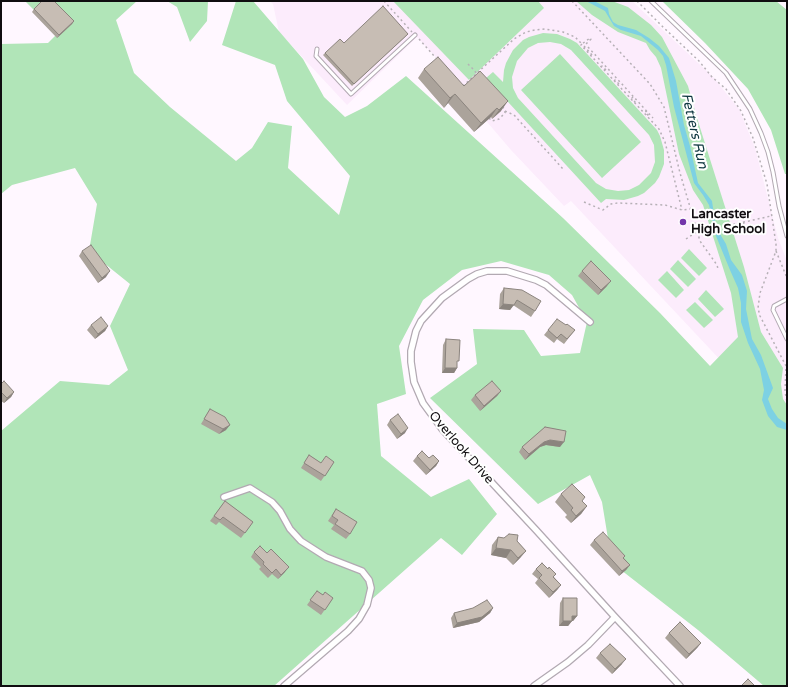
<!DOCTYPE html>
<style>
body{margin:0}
#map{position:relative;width:788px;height:687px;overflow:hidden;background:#fff7ff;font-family:"Varela Round",sans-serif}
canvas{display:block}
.frame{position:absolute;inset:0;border:2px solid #100d10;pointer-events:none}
</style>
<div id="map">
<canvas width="788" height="687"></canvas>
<div class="frame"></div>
</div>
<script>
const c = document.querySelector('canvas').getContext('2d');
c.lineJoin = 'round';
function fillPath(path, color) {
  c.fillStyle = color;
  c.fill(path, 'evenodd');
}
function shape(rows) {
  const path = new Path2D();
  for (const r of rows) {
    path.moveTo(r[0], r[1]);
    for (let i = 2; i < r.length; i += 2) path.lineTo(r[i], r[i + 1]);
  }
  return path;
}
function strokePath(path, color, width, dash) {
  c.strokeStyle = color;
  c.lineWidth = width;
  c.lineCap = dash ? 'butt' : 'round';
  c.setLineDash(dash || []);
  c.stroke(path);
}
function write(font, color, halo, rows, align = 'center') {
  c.font = font + ' "Varela Round",sans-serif';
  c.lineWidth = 4;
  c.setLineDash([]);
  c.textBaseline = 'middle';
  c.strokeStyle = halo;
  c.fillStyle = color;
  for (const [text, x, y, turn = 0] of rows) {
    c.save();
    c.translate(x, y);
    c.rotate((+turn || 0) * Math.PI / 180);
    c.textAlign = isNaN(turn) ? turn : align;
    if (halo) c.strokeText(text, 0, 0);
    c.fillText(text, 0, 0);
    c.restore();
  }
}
fillPath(shape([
 [270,1,632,1,713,77,739,109,755,148,778,238,787,261,787,431,571,201,564,206,511,150,458,88,462,85,417,37,347,105,279,32,273,4]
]), '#fcecfc');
fillPath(shape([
 [25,1,137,1,116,20,134,73,170,107,236,161,252,148,268,122,292,126,288,168,339,215,350,176,287,101,275,65,222,45,236,1,253,1,303,59,324,97,345,117,367,106,406,76,563,218,660,313,710,366,738,337,731,293,703,205,693,190,679,154,661,68,656,57,650,50,646,43,618,32,592,15,576,1,612,1,628,7,651,25,662,37,688,86,697,118,744,267,761,332,783,368,781,384,783,399,787,405,787,686,764,686,698,630,612,563,602,502,590,475,538,504,430,398,477,364,473,329,524,330,541,356,580,353,587,322,572,295,549,275,501,261,462,270,423,300,399,346,406,394,377,404,381,456,431,497,469,479,497,514,462,555,441,538,274,686,1,686,1,431,60,381,109,385,128,370,110,326,130,284,89,251,97,204,75,168,12,185,1,194,1,44,48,43,67,24,34,10],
 [167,1,208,1,207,21,190,42,177,7],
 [393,1,538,1,544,8,469,80],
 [662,1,776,1,787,10,787,174,785,174,771,130,748,89,705,43],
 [543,33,557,34,570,39,577,43,657,130,660,136,664,150,664,164,659,177,655,183,644,193,638,196,624,200,606,199,601,203,486,78,493,72,503,82,504,70,506,63,513,50,523,40,529,37],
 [550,42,561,44,571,50,649,135,654,145,655,162,651,173,639,185,629,190,618,191,606,189,596,183,518,98,513,88,512,77,517,61,528,48,538,43],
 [560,54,641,142,602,178,521,90],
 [689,249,707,268,699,276,681,258],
 [678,260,696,279,688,287,670,269],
 [667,271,684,290,676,298,658,280],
 [706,290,724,309,715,317,698,299],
 [695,302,713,320,704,328,686,310]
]), '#b1e5b8');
fillPath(shape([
 [586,1,594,1,608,8,609,14,613,22,618,25,636,30,649,38,659,46,669,58,676,81,684,125,690,146,698,183,712,201,715,221,720,234,726,244,731,260,742,275,747,291,746,309,752,339,761,355,773,388,768,399,772,409,778,418,787,424,787,430,777,427,768,416,762,400,764,390,760,369,748,343,741,322,741,303,738,288,730,270,716,236,709,205,703,195,694,183,674,107,666,65,663,56,658,50,641,36,621,30,614,26,605,11]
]), '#7dd1e3');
const lane = shape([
 [651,1,726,73,750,109,761,133,768,152,773,172,779,206,787,236],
 [317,49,316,56,351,94,415,35],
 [787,299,774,306,773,310,787,339]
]);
const street = shape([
 [590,322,546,285,536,280,507,271,487,271,477,274,468,279,442,298,421,321,416,331,411,351,411,362,414,382,423,403,442,429,536,530,615,617,680,686],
 [224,497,250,488,272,502,280,511,290,529,301,541,326,557,362,571,369,580,371,588,367,605,359,619,348,631,284,686],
 [534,686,568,662,588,645,615,617]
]);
strokePath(lane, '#b2a9b2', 5);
strokePath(street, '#b2a9b2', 8);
strokePath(shape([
 [384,1,412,32],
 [572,1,650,84,664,107,680,173,700,241,717,265,718,269],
 [637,1,663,27,699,61,712,77,726,89,741,111,753,138,767,184,776,244,776,251,760,293,758,308,760,316,786,366,785,392,787,402],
 [419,39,436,58],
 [582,44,581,45,659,129,665,142,682,210],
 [588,47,653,118],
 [468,64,475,71,477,75],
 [601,67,602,66,606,70,608,68],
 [614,81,615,80,619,84,621,83],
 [463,86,514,39,526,32,535,30,545,29,563,32,575,37,582,44,590,38,591,39,584,46,592,55,594,54],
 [633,97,632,98,635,102,634,103],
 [505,111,514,115,564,170],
 [647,111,645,112,649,116,648,117],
 [489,118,492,121,499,119,505,113,505,111,503,107],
 [584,202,603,210,611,204,618,203,665,205,682,210,691,209],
 [743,218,744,226],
 [686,239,695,233,771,216],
 [776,251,787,278]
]), '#b6b0b6', 1.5, [2, 3]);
strokePath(lane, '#fff', 3);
strokePath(street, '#fff', 5.5);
fillPath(shape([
 [34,9,74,21,72,24,57,38,32,12],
 [408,34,406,36,352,86,323,55,325,53],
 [424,69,464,86,501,111,492,119,491,117,474,132,448,103,444,108,418,78],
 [82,251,106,277,98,283,79,256],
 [582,271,607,286,598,295,578,276],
 [504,288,535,311,531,317,513,305,510,310,499,309,500,294],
 [91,325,108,326,105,331,95,339,87,330],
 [566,325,575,330,564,344,557,339,554,343,544,335,548,330],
 [446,339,457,368,454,373,442,373,443,345],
 [1,384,14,392,11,397,4,403,1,401],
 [501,391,497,396,480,411,471,400,475,395],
 [210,409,226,430,219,434,201,424],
 [390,420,405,433,397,439,387,425],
 [545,427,560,447,546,445,540,447,525,460,519,452,522,447],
 [309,455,321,463,334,462,321,481,301,468],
 [417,456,429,458,439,461,436,466,426,475,413,461],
 [561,494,582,502,587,506,581,514,571,523,565,517,567,515,555,502],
 [225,501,253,522,241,538,219,522,216,525,210,521],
 [336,509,350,534,346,539,331,529,334,525,328,521],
 [498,537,517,541,526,551,520,558,513,565,506,558,491,555,492,545],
 [594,540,624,558,630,565,626,570,619,576,590,545],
 [254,552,285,572,278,579,272,574,268,578,259,569,261,567,251,557],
 [536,569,554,577,561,585,557,590,549,598,535,583,538,579,532,574],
 [317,591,323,595,333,598,321,615,307,605],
 [563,598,577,616,573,621,572,621,568,626,559,626,560,603],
 [493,608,490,613,479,622,453,628,451,618,454,613],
 [669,633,701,643,697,648,686,659,665,638],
 [600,653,622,664,612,674,596,658]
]), '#aba39b');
fillPath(shape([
 [74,21,72,24,57,38,59,35],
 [455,94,448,103,444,108,450,98],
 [508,101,501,111,492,119,499,110],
 [497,108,491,117,474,132,481,123],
 [110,271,106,277,98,283,102,278],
 [611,281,607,286,598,295,601,290],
 [503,304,514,305,510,310,499,309],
 [108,326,105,331,95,339,98,334],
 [445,368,457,368,454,373,442,373],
 [501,391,497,396,480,411,484,406],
 [14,392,11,397,4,403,7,398],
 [230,425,226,430,219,434,223,429],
 [408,428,405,433,397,439,401,434],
 [550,440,564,442,560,447,546,445,540,447,525,460,529,454,544,442],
 [439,461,436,466,426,475,430,470],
 [587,506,581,514,571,523,576,516],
 [496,548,511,550,506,558,491,555],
 [526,551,520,558,513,565,518,558],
 [630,565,626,570,619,576,622,571],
 [289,567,285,572,278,579,281,575],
 [561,585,557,590,549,598,553,592],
 [493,608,490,613,479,622,453,628,457,623],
 [572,616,577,616,573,621,572,621,568,626,559,626,563,621],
 [701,643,697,648,686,659,689,654],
 [626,659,622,664,612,674,615,669]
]), '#8b847e');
const building = shape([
 [42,1,54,1,74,21,59,35,34,9,42,1],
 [383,6,408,34,354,84,325,53,340,39,344,43,383,6],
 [438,57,464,86,480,71,508,101,499,110,497,108,481,123,455,94,450,98,424,69,438,57],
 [91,245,110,271,102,278,82,251,91,245],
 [591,261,611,281,601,290,582,271,591,261],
 [504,288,522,290,541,301,535,311,517,300,514,305,503,304,504,288],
 [101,317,108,326,98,334,91,325,101,317],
 [557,319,566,325,567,324,575,330,567,339,561,334,557,338,548,330,557,319],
 [446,339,460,340,459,361,457,361,457,368,445,368,446,339],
 [4,381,14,392,7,398,1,392,1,384,4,381],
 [492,381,501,391,484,406,475,395,492,381],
 [210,409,225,417,230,425,223,429,204,419,210,409],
 [398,414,408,428,401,434,390,420,398,414],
 [545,427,566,431,564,442,550,440,544,442,529,454,522,447,545,427],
 [422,451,429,458,433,455,439,461,430,470,417,456,422,451],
 [309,455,321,463,326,456,334,462,325,476,304,463,309,455],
 [572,484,585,497,582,501,587,506,576,516,571,510,573,508,561,494,572,484],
 [225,501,253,522,245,533,223,517,220,520,214,516,225,501],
 [336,509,357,522,350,534,335,524,338,520,332,516,336,509],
 [603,532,625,556,623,558,630,565,622,571,594,540,603,532],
 [509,534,518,535,517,541,526,551,518,558,511,550,496,548,498,537,504,538,509,534],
 [260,546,267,553,271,549,289,567,281,575,276,569,272,573,263,564,264,562,254,552,260,546],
 [542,563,548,569,549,567,556,574,553,577,561,585,553,592,539,578,542,575,536,569,542,563],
 [317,591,323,595,325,592,333,598,325,610,310,600,317,591],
 [563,598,577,598,577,616,572,616,572,621,563,621,563,598],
 [487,600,493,608,482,617,457,623,454,613,473,608,487,600],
 [680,622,701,643,689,654,669,633,680,622],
 [610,644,626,659,615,669,600,653,610,644],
 [748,679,755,686,741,686,748,679]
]);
fillPath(building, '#c7bdb4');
strokePath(building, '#8b847e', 1);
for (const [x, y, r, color] of [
 [683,222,4,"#7335aa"]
]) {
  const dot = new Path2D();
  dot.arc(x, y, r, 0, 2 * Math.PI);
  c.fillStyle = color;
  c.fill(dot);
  strokePath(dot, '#fff', 1.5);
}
write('bold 13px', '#100d10', '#fff', [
 ["Lancaster",691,215],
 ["High School",691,230]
], 'left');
write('13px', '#100d10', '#fff', [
 ["Overlook Drive",461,448,49]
]);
write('italic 14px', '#103841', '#fff', [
 ["Fetters Run",694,131,77]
]);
</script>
